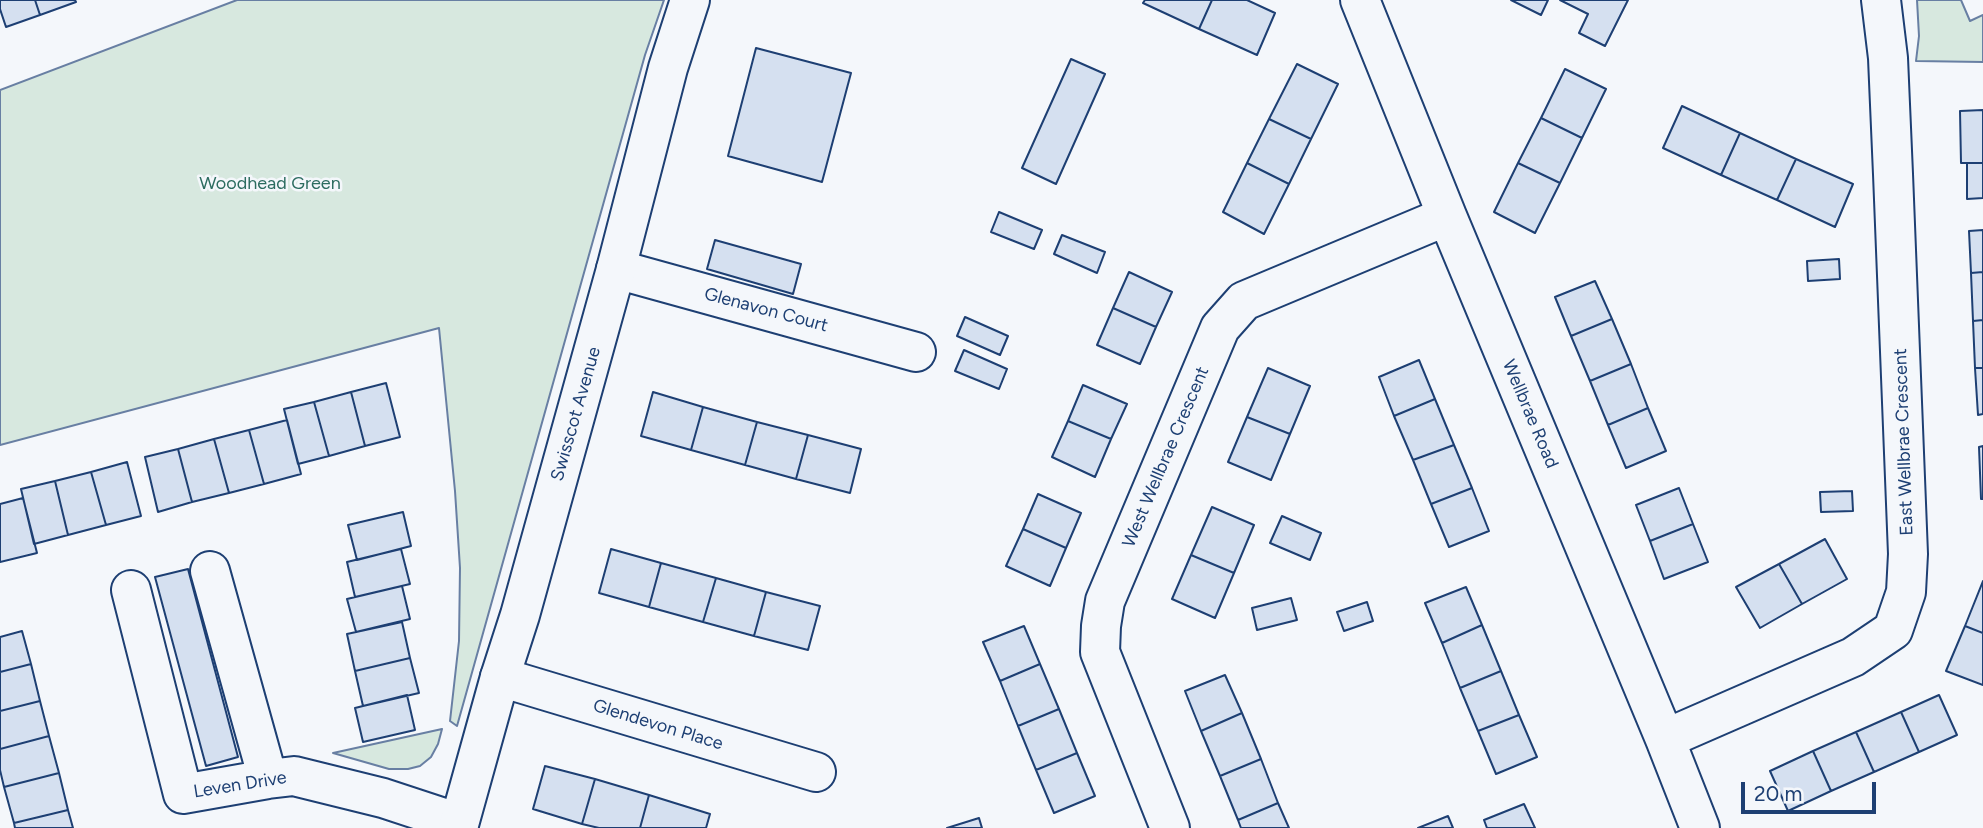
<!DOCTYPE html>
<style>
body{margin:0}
#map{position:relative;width:1983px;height:828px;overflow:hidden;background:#f4f7fb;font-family:Figtree,sans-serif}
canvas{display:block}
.scale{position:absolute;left:1741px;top:782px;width:135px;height:32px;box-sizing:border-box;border:4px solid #1d3f73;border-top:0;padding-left:9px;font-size:21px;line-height:24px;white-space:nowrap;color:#1d3f73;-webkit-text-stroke:5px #f4f7fb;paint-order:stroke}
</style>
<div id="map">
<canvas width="1983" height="828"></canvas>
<div class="scale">20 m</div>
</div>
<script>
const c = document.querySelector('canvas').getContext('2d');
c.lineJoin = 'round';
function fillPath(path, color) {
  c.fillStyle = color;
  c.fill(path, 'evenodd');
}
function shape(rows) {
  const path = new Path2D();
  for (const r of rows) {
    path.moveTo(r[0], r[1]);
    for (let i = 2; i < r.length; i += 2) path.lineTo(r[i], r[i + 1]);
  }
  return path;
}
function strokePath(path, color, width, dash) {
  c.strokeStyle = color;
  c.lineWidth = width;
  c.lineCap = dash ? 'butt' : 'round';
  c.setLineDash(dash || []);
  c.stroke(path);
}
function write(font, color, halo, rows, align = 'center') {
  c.font = font + ' Figtree,sans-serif';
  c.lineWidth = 5;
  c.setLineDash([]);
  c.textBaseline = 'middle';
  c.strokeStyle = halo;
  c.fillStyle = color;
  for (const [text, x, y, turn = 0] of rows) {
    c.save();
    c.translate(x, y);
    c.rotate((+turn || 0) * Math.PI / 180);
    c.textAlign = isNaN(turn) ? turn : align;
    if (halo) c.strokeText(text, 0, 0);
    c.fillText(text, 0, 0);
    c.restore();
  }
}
const green = shape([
 [237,0,664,0,645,55,457,726,450,721,459,641,460,568,455,491,439,328,0,445,0,90,237,0],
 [1917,0,1961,0,1970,21,1983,15,1983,62,1916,61,1919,36,1917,0],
 [442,729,438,744,431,757,420,766,408,769,389,769,333,753,442,729]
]);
fillPath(green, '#d7e8df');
strokePath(green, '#687fa3', 2);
const building = shape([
 [0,0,35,0,40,15,6,27,0,9,0,0],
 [35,0,75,0,76,2,40,15,35,0],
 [1145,0,1212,0,1199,29,1143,3,1145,0],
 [1212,0,1247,0,1275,13,1257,55,1199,29,1212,0],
 [1511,0,1548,0,1541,15,1511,0],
 [1560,0,1628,0,1605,46,1579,33,1588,14,1560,0],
 [756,48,851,73,822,182,728,156,756,48],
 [1071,59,1105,74,1056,184,1022,168,1071,59],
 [1297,64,1338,84,1311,139,1269,119,1297,64],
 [1565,69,1606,89,1582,138,1541,118,1565,69],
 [1682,106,1740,133,1721,175,1663,148,1682,106],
 [1983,110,1983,163,1961,163,1960,111,1983,110],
 [1541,118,1582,138,1560,183,1518,163,1541,118],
 [1269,119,1311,139,1289,184,1247,163,1269,119],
 [1740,133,1796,159,1777,200,1721,175,1740,133],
 [1796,159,1853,184,1835,227,1777,200,1796,159],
 [1247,163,1289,184,1264,234,1223,212,1247,163],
 [1518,163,1560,183,1535,233,1494,212,1518,163],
 [1967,163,1983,163,1983,198,1967,199,1967,163],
 [999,212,1042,230,1034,249,991,232,999,212],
 [1983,230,1983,272,1971,273,1969,231,1983,230],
 [1062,235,1105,252,1097,273,1054,254,1062,235],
 [715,240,801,264,793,294,707,269,715,240],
 [1839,259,1840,279,1808,281,1807,261,1839,259],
 [1129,272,1172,292,1156,327,1113,308,1129,272],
 [1983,272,1983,320,1973,321,1971,273,1983,272],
 [1595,281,1612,319,1571,336,1555,297,1595,281],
 [1113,308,1156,327,1140,364,1097,345,1113,308],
 [965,317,1008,336,1000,355,957,336,965,317],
 [1612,319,1631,364,1590,381,1571,336,1612,319],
 [1983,320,1983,368,1975,368,1973,321,1983,320],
 [964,350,1007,369,999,389,955,371,964,350],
 [1419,360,1435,399,1394,416,1379,377,1419,360],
 [1631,364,1648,408,1608,425,1590,381,1631,364],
 [1268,368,1310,386,1290,434,1247,417,1268,368],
 [1975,368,1983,368,1983,414,1978,415,1975,368],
 [386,383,400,437,365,446,351,392,386,383],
 [1083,385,1127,404,1111,439,1068,421,1083,385],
 [351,392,365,446,329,456,314,402,351,392],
 [653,392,703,407,691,450,641,436,653,392],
 [1435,399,1454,445,1413,460,1394,416,1435,399],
 [314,402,329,456,298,464,284,409,314,402],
 [703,407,757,422,745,465,691,450,703,407],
 [1648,408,1666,451,1626,468,1608,425,1648,408],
 [1247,417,1290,434,1271,480,1228,462,1247,417],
 [287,420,301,474,264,484,249,430,287,420],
 [1068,421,1111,439,1095,477,1052,457,1068,421],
 [757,422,808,435,796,479,745,465,757,422],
 [249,430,264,484,229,493,214,439,249,430],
 [808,435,861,449,850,493,796,479,808,435],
 [214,439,229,493,192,502,178,449,214,439],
 [1454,445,1472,488,1431,504,1413,460,1454,445],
 [1983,446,1983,499,1981,499,1979,447,1983,446],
 [178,449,192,502,158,512,145,457,178,449],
 [127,462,141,516,106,525,91,472,127,462],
 [91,472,106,525,68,535,55,481,91,472],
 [55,481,68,535,34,544,21,489,55,481],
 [1472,488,1489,531,1449,547,1431,504,1472,488],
 [1679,488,1693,524,1650,541,1636,505,1679,488],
 [1852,491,1853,511,1821,512,1820,492,1852,491],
 [1038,494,1081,513,1066,548,1023,529,1038,494],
 [23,498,37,553,0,562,0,504,23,498],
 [1212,507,1254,525,1234,573,1191,555,1212,507],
 [403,512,411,546,357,560,348,525,403,512],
 [1282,516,1321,533,1310,560,1270,543,1282,516],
 [1693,524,1708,562,1664,579,1650,541,1693,524],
 [1023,529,1066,548,1050,586,1006,566,1023,529],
 [1825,539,1847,579,1802,604,1779,564,1825,539],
 [401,549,410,584,355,597,347,562,401,549],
 [611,549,661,563,649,607,599,593,611,549],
 [1191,555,1234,573,1215,618,1172,599,1191,555],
 [661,563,716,578,703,622,649,607,661,563],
 [1779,564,1802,604,1760,628,1736,587,1779,564],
 [188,569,238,757,206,766,155,577,188,569],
 [716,578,766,592,754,636,703,622,716,578],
 [1983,581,1983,633,1965,626,1983,581],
 [402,586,410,619,356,632,347,599,402,586],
 [1466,587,1482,625,1442,643,1425,603,1466,587],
 [766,592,820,606,808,650,754,636,766,592],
 [1291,598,1297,620,1257,630,1252,608,1291,598],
 [1367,602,1373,621,1344,631,1337,612,1367,602],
 [402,622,410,658,355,671,347,634,402,622],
 [1482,625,1501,671,1460,688,1442,643,1482,625],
 [1024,626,1040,664,1000,681,983,642,1024,626],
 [1965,626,1983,633,1983,685,1946,671,1965,626],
 [22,631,31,664,0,672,0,637,22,631],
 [410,658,419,693,363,706,355,671,410,658],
 [31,664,40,701,0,711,0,672,31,664],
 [1040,664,1059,709,1018,726,1000,681,1040,664],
 [1501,671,1519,715,1478,731,1460,688,1501,671],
 [1225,675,1242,713,1201,731,1185,691,1225,675],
 [407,695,415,730,363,742,355,708,407,695],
 [1939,695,1957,735,1919,752,1901,712,1939,695],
 [40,701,49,736,0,749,0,711,40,701],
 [1059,709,1077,753,1036,770,1018,726,1059,709],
 [1901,712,1919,752,1874,772,1856,732,1901,712],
 [1242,713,1261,759,1220,776,1201,731,1242,713],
 [1519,715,1537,757,1496,774,1478,731,1519,715],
 [1856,732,1874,772,1831,791,1813,751,1856,732],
 [49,736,59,773,4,787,0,770,0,749,49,736],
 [1813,751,1831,791,1788,811,1770,771,1813,751],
 [1077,753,1095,796,1054,813,1036,770,1077,753],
 [1261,759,1278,803,1238,820,1220,776,1261,759],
 [545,766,595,779,582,824,533,809,545,766],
 [59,773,68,810,14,823,4,787,59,773],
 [595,779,649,795,640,828,599,828,582,824,595,779],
 [649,795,710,814,706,828,640,828,649,795],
 [1278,803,1289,828,1241,828,1238,820,1278,803],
 [1524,804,1535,828,1487,828,1484,820,1524,804],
 [68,810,73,828,15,828,14,823,68,810],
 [1448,816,1453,828,1418,828,1448,816],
 [979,818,982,828,947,828,979,818]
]);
fillPath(building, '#d5e0f0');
strokePath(building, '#1d3f73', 2);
const minor = shape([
 [1360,0,1447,216,1665,739,1700,828],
 [616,269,916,352],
 [210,571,268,779],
 [131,590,183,794,268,779,294,776,383,798,459,823],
 [500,677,816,772],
 [1665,739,1853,657,1893,630,1906,592,1908,554,1893,174,1888,58,1881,0],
 [1170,828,1100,652,1101,626,1105,601,1220,328,1244,301,1447,216]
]);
const tertiary = shape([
 [458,828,500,677,520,615,616,269,668,68,690,0]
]);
strokePath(minor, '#1d3f73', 42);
strokePath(tertiary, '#1d3f73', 42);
strokePath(minor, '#f4f7fb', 38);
strokePath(tertiary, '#f4f7fb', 38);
write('18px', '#2c6c60', '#f4f7fb', [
 ["Woodhead Green",270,184]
]);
write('18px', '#1d3f73', '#f4f7fb', [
 ["Glenavon Court",766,310,15],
 ["Swisscot Avenue",576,414,-74],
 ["Wellbrae Road",1530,414,67],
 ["East Wellbrae Crescent",1904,442,-92],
 ["West Wellbrae Crescent",1166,457,-67],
 ["Glendevon Place",658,725,17],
 ["Leven Drive",240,785,-9]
]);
</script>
